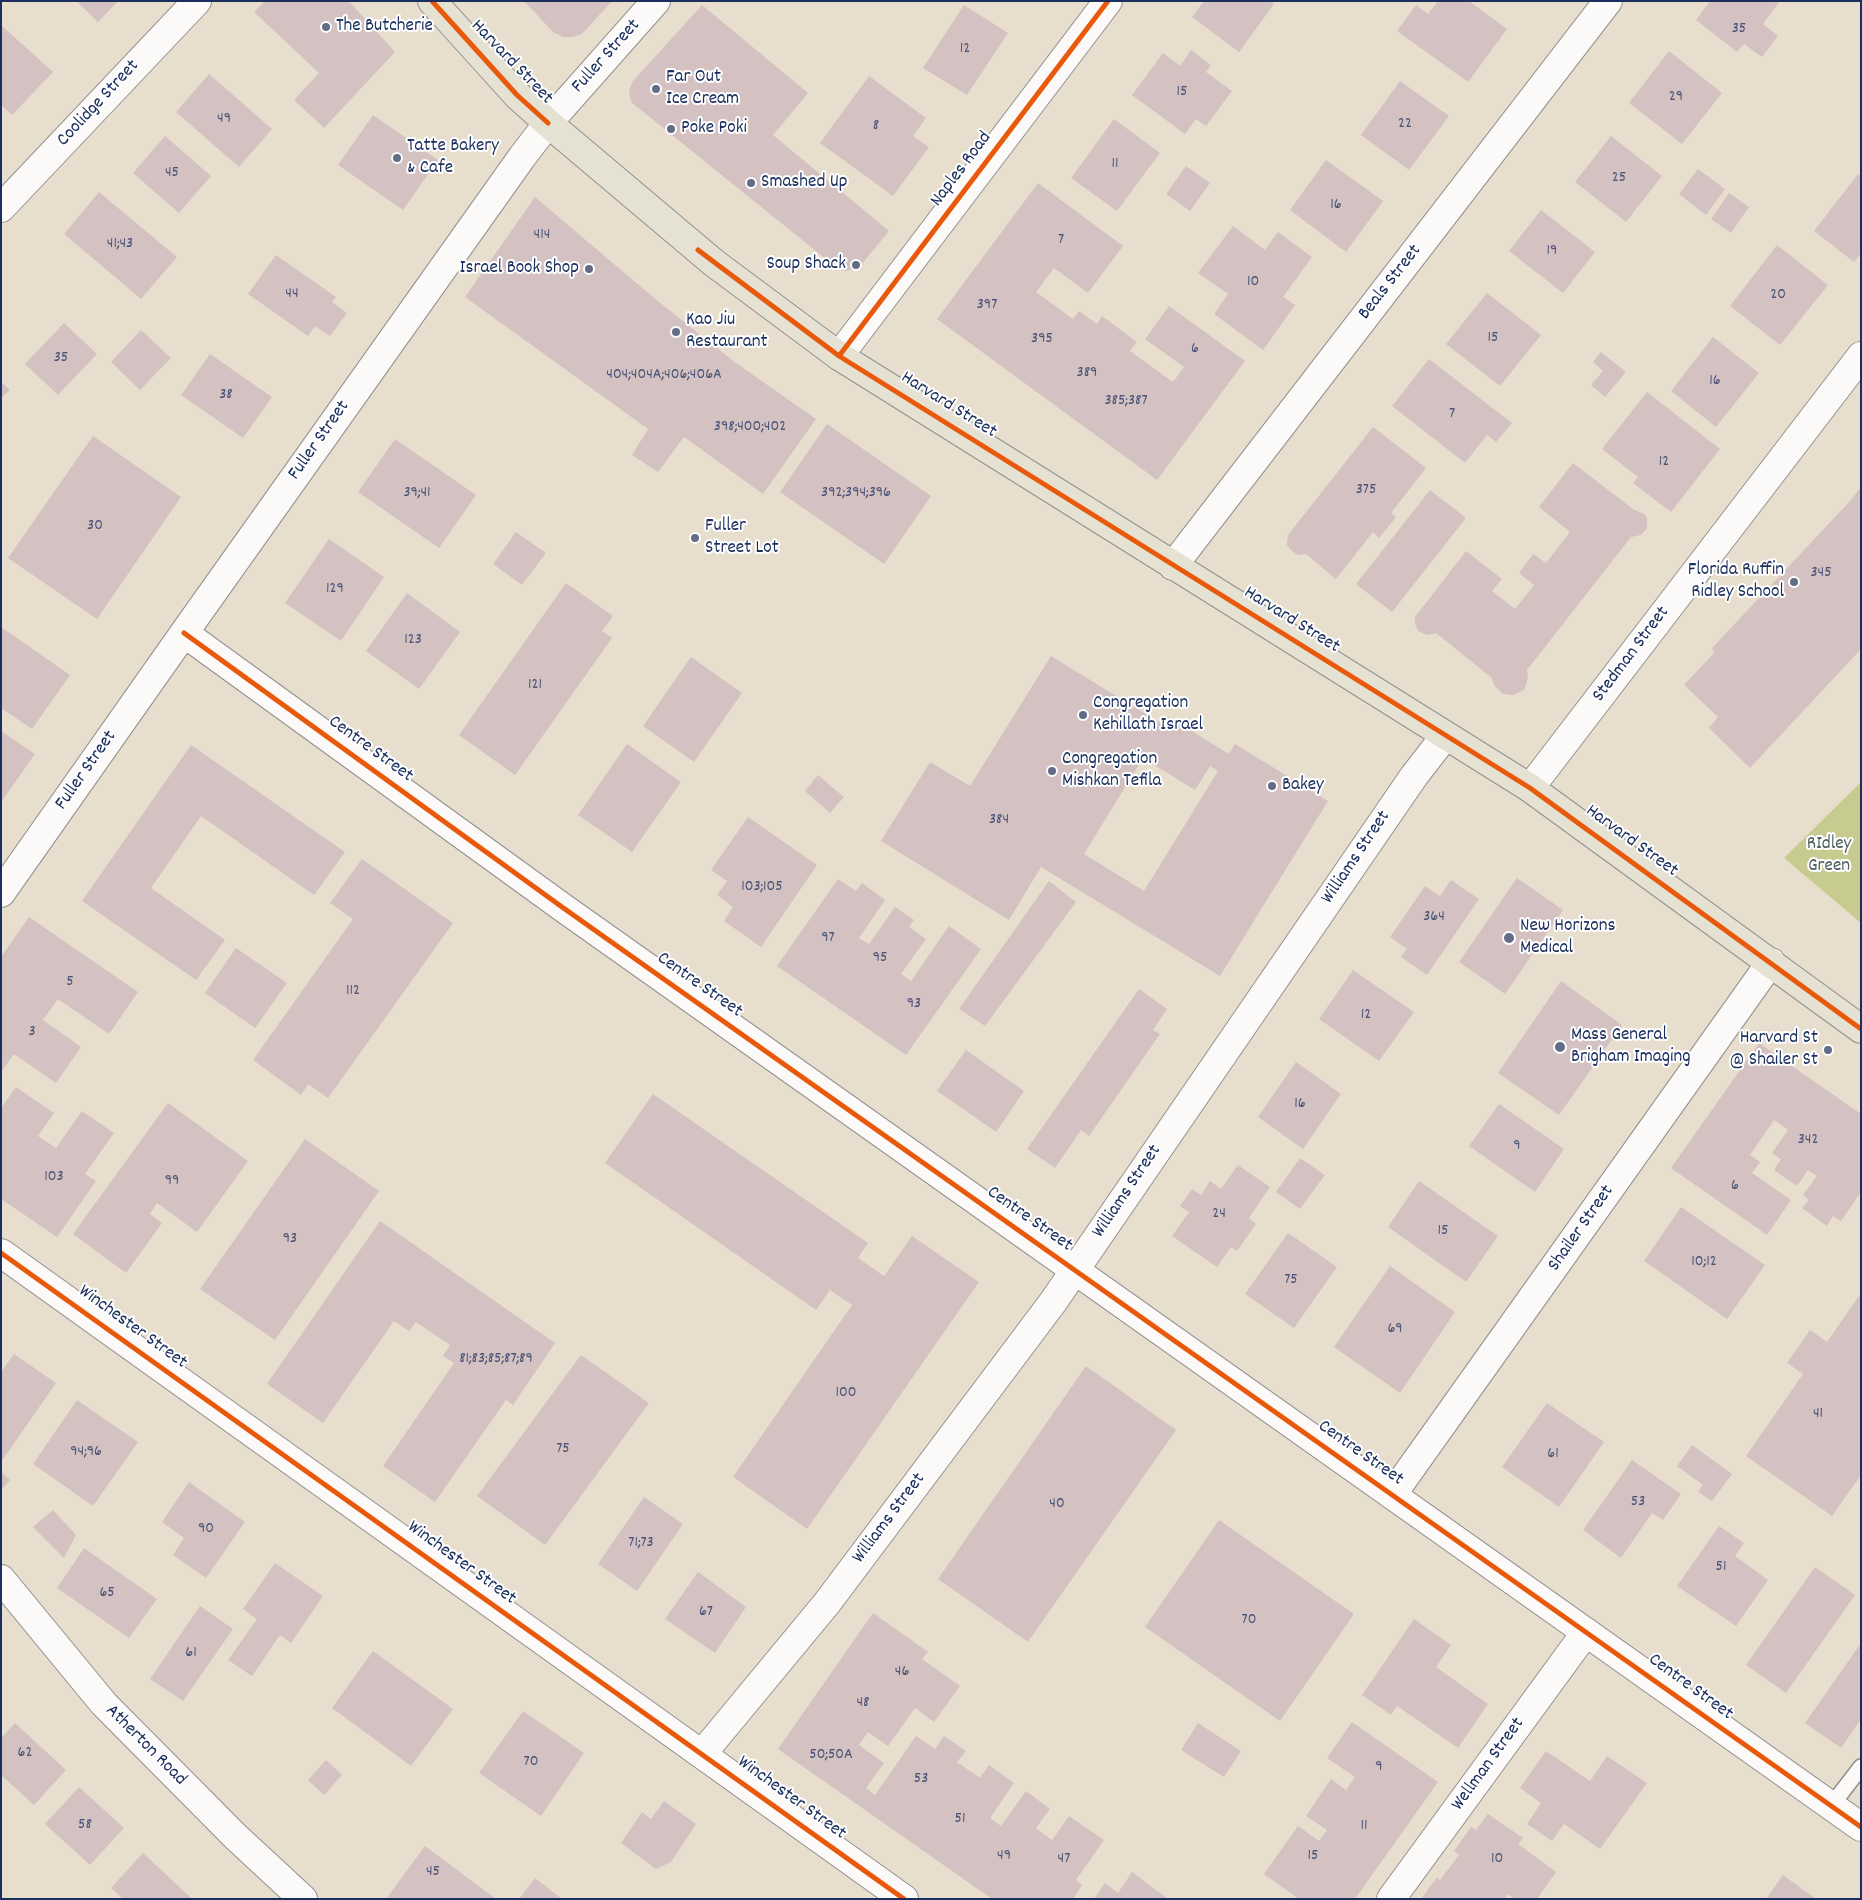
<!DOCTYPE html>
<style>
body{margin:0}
#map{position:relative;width:1862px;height:1900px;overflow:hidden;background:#e8dece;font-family:Dekko,sans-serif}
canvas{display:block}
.frame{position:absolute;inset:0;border:2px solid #1b2f5e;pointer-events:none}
</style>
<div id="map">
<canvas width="1862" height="1900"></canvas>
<div class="frame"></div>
</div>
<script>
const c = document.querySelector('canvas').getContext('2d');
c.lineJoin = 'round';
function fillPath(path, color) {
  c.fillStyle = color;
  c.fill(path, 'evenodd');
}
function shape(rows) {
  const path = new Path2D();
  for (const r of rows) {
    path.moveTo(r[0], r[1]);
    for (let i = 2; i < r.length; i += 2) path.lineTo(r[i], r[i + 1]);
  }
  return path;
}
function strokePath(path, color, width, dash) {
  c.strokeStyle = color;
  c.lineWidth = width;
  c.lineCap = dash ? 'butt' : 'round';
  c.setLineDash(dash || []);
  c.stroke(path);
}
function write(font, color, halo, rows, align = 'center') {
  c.font = font + ' Dekko,sans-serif';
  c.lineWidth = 4;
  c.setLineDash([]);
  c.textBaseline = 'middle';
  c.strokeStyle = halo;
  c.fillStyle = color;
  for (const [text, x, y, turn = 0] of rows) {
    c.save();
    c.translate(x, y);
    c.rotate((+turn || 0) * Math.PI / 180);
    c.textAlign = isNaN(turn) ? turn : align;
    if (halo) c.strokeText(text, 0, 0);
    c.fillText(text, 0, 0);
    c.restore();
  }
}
fillPath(shape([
 [1861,782,1861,923,1784,858]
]), '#c8cb90');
fillPath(shape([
 [76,1,118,1,98,22],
 [265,1,349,1,395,52,324,128,294,100,319,73,254,12],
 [524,1,612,1,582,34,572,37,563,37,553,32],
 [1204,1,1270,1,1274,4,1239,52,1192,17],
 [1438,1,1469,1,1507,29,1468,82,1397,31,1416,5,1428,14],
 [1710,1,1780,1,1763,24,1778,36,1762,57,1744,44,1737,52,1696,20],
 [702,5,808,93,773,135,889,231,860,266,855,269,845,271,837,268,631,102,629,90,633,81],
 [964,5,1008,33,967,95,923,68],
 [1,25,53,72,12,115,1,105],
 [1191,50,1211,65,1206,72,1232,91,1206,126,1196,119,1185,134,1132,95,1163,53,1180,66],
 [1669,51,1722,93,1682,144,1629,103],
 [209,74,272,129,239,167,176,112],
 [869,76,926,118,913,136,929,147,893,196,820,143],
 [1400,81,1449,116,1409,170,1361,135],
 [373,115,438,160,403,210,338,165],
 [1114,119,1160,153,1117,211,1071,178],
 [165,136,211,176,179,213,133,173],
 [1611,136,1662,176,1626,222,1575,182],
 [1326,160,1383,201,1346,252,1290,210],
 [1186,166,1210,183,1190,211,1166,194],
 [1698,169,1725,189,1706,215,1679,194],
 [1858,174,1861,176,1861,253,1854,262,1814,231],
 [1038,183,1123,246,1088,293,1054,268,1036,292,1073,319,1079,311,1097,324,1102,316,1137,342,1130,351,1173,382,1184,367,1145,339,1169,306,1245,361,1157,480,937,319],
 [99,192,177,257,141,299,64,234],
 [1729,193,1749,207,1731,233,1711,219],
 [535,197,654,298,736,363,816,419,763,494,684,437,658,472,632,455,648,429,465,297],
 [1541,210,1595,252,1563,293,1509,251],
 [1233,226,1265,250,1278,232,1312,257,1283,297,1295,305,1263,350,1214,314,1228,294,1198,273],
 [1777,245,1828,285,1780,345,1730,306],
 [276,255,336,297,332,302,347,313,330,336,315,326,308,336,248,294],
 [1487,293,1541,335,1500,386,1446,344],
 [64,323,97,354,58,395,25,364],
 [141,330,171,358,140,390,111,362],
 [1713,337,1759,373,1716,427,1671,391],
 [1601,352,1626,372,1605,397,1591,385,1603,371,1593,362],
 [210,354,272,397,243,438,181,395],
 [1429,359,1512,423,1496,442,1487,435,1465,463,1392,406],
 [1,382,10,390,1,398],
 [1647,392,1720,449,1671,512,1633,483,1638,477,1602,449],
 [827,424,931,496,884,564,780,492],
 [1373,427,1426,468,1391,513,1396,517,1379,538,1373,532,1336,579,1306,554,1298,555,1292,551,1287,545,1288,535],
 [93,436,181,497,97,619,8,558],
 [395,439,476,495,439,548,358,492],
 [1573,463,1633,509,1644,514,1647,518,1647,528,1641,535,1631,537,1527,670,1528,678,1524,690,1513,695,1503,694,1494,685,1492,678,1436,633,1427,635,1418,631,1415,624,1415,617,1466,551,1502,579,1492,591,1515,609,1534,585,1519,573,1533,554,1546,563,1570,532,1539,507],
 [1861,487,1861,649,1750,768,1709,728,1718,717,1684,685,1714,653,1712,648,1851,500],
 [1430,490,1466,518,1392,612,1356,584],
 [516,532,546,553,522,585,493,564],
 [329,539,384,577,341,641,285,603],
 [566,583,613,616,602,631,612,638,515,775,459,735],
 [407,593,460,632,419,689,366,651],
 [1,627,70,675,32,729,1,708],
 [1051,656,1162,724,1167,716,1229,754,1235,744,1328,801,1220,976,1041,867,1009,920,881,841,930,762,970,786],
 [1143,758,1195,790,1210,766,1218,771,1144,891,1084,854],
 [691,657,742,693,694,762,643,726],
 [1,731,35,754,1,802],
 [627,744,681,782,632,852,578,815],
 [191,745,345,852,314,895,201,816,151,888,225,940,196,980,82,901],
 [818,775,844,797,830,813,805,791],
 [748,817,817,865,761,947,724,921,733,907,717,895,727,881,711,870],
 [362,859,453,923,328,1098,308,1084,301,1095,253,1060,353,919,330,903],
 [1517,878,1563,910,1505,994,1459,962],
 [838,879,856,891,862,883,885,900,859,938,869,944,895,907,914,920,909,927,926,939,901,974,911,981,949,926,981,949,906,1055,777,966],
 [1451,880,1479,899,1427,975,1401,957,1407,949,1390,937,1425,886,1440,896],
 [1049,881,1076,902,985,1026,959,1009],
 [29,917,138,992,109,1034,58,999,43,1020,81,1047,56,1083,14,1054,1,1072,1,957],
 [236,948,287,983,255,1028,205,993],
 [1353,970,1414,1012,1379,1061,1319,1019],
 [1561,981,1622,1025,1559,1115,1498,1073],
 [1139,989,1167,1009,1153,1030,1160,1034,1089,1136,1081,1130,1055,1168,1027,1149],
 [1759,1043,1861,1114,1861,1192,1841,1221,1833,1216,1827,1226,1802,1208,1809,1200,1803,1195,1817,1176,1808,1170,1797,1186,1774,1170,1781,1159,1772,1153,1788,1130,1774,1120,1750,1155,1760,1162,1752,1173,1791,1200,1767,1235,1671,1168],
 [966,1050,1024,1091,996,1132,937,1091],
 [1296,1062,1341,1094,1303,1149,1258,1117],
 [16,1087,54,1113,38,1136,56,1148,82,1111,114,1133,85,1174,96,1181,57,1237,1,1199,1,1108],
 [653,1094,868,1243,858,1258,884,1276,912,1236,979,1282,807,1529,733,1477,852,1305,830,1290,816,1310,605,1163],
 [168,1103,248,1161,197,1232,157,1203,150,1214,162,1223,126,1273,73,1234],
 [1499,1104,1564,1149,1535,1192,1469,1146],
 [305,1139,379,1191,275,1340,200,1289],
 [1300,1158,1325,1175,1300,1209,1276,1192],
 [1238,1165,1270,1187,1249,1218,1256,1224,1237,1251,1231,1247,1217,1267,1172,1236,1189,1212,1180,1206,1192,1189,1201,1195,1210,1181,1221,1189],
 [1419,1181,1498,1236,1466,1282,1388,1227],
 [1681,1207,1765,1265,1727,1319,1644,1261],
 [380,1221,555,1343,513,1405,506,1400,435,1502,383,1466,454,1363,443,1356,450,1345,416,1322,409,1331,394,1321,323,1423,267,1384],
 [1288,1233,1337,1267,1294,1328,1245,1294],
 [1390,1266,1455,1312,1400,1393,1334,1347],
 [1861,1293,1861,1475,1832,1516,1746,1456,1803,1374,1787,1363,1810,1330,1827,1342],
 [14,1354,56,1383,1,1462,1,1372],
 [581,1355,649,1403,545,1545,477,1496],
 [1086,1366,1176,1430,1028,1642,938,1579],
 [77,1400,138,1442,93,1506,33,1464],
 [1547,1403,1604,1442,1559,1507,1502,1467],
 [1692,1445,1732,1474,1712,1501,1698,1492,1703,1485,1677,1466],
 [1632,1460,1681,1494,1663,1520,1652,1513,1621,1558,1583,1530],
 [1,1472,10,1480,1,1490],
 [189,1482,245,1522,206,1578,173,1555,184,1538,162,1522],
 [644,1497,683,1524,637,1591,598,1564],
 [53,1510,76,1535,64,1558,33,1527],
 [1219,1520,1354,1614,1280,1721,1145,1627],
 [1719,1526,1744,1543,1735,1556,1768,1580,1736,1626,1677,1586],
 [84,1548,157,1599,129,1638,57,1588],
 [275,1563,323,1596,291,1643,280,1635,252,1676,228,1660,257,1619,243,1609],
 [1815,1567,1855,1595,1786,1693,1746,1665],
 [698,1572,746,1607,715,1653,665,1619],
 [200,1606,233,1629,183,1701,150,1679],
 [873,1613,928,1652,922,1659,960,1686,934,1722,915,1708,888,1746,868,1732,859,1745,884,1763,866,1788,875,1795,916,1736,935,1749,944,1736,966,1751,957,1762,980,1778,989,1765,1014,1783,990,1818,1001,1826,1026,1791,1050,1809,1036,1828,1052,1840,1069,1816,1104,1840,1076,1880,1082,1885,1073,1899,992,1899,778,1749],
 [1414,1619,1451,1645,1436,1667,1488,1704,1458,1748,1397,1706,1391,1715,1362,1695],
 [1861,1643,1861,1719,1841,1748,1805,1723],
 [373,1651,453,1709,411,1766,332,1708],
 [523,1711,584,1753,541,1816,479,1773],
 [1352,1722,1438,1782,1355,1899,1299,1899,1264,1874,1298,1826,1319,1841,1327,1830,1306,1816,1331,1779,1346,1790,1355,1777,1327,1758],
 [15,1723,66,1770,34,1805,1,1775,1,1738],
 [1198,1723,1241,1751,1224,1777,1181,1750],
 [1546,1751,1590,1781,1607,1756,1647,1783,1600,1849,1564,1824,1552,1841,1527,1824,1541,1803,1520,1788],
 [326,1760,342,1775,324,1795,308,1780],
 [79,1787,124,1828,90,1865,45,1824],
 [664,1801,696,1824,671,1862,656,1869,621,1843,642,1812,651,1819],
 [1488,1814,1523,1838,1518,1844,1556,1872,1537,1899,1514,1899,1508,1894,1504,1899,1421,1899,1437,1877,1440,1880,1459,1855,1454,1851,1471,1827,1476,1830],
 [425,1846,496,1899,386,1899],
 [143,1853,191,1898,190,1899,123,1899,111,1888],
 [1132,1872,1168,1899,1094,1899,1105,1883,1118,1893],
 [1783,1875,1816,1899,1766,1899],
 [535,1878,562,1899,519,1899]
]), '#d4c1c1');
const service = shape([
 [1831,1806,1861,1767]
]);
const minor = shape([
 [1,208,197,1],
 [839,356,1108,1],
 [1173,566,1608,1],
 [1530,788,1861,356],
 [1392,1495,1771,962],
 [1,1579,104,1704,236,1837,303,1899],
 [702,1754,827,1603,1053,1302,1414,776,1445,736],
 [1391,1899,1586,1632]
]);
const tertiary = shape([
 [184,633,562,907,1861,1827],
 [1,893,184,633,522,157,548,123,656,1],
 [1,1253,904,1899]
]);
const primary = shape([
 [432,1,517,95,548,123,714,263,839,356,1530,788,1861,1029]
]);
strokePath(service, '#929090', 18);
strokePath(minor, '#929090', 30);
strokePath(tertiary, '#929090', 30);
strokePath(primary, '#929090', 30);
strokePath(service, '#fcfaf8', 15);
strokePath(minor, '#fcfaf8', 28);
strokePath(tertiary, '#fcfaf8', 28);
strokePath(primary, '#e5e1d3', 28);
strokePath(shape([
 [432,1,517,95,548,123],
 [698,250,839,356,1530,788,1861,1029],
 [839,356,1108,1],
 [184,633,562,907,1861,1827],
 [1,1253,904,1899]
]), '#e8590c', 5);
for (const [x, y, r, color] of [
 [326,27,5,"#636c85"],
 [656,89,5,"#636c85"],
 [671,129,5,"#636c85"],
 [397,158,5,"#636c85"],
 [751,183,5,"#636c85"],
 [856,265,5,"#636c85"],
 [589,269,5,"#636c85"],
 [676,332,5,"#636c85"],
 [695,538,5,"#636c85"],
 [1794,582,5,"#636c85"],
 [1083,715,5,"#636c85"],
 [1052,771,5,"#636c85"],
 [1272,786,5,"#636c85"],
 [1509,938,6,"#636c85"],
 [1560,1047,6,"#636c85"],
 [1828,1050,5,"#636c85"]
]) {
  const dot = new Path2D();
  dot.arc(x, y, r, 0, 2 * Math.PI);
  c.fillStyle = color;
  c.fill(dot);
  strokePath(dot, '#fff', 2);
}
write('16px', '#495477', null, [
 ["35",1739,30],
 ["12",965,50],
 ["15",1182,93],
 ["29",1676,98],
 ["49",224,120],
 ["22",1405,125],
 ["8",876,127],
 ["11",1115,165],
 ["45",172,174],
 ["25",1619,179],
 ["16",1336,206],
 ["414",542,236],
 ["7",1061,241],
 ["41;43",120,245],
 ["19",1552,252],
 ["10",1253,283],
 ["44",292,295],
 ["20",1778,296],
 ["397",987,306],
 ["15",1493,339],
 ["395",1042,340],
 ["6",1195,350],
 ["35",61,359],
 ["389",1087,374],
 ["404;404A;406;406A",664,376],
 ["16",1715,382],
 ["38",226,396],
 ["385;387",1126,402],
 ["7",1452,415],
 ["398;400;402",750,428],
 ["12",1664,463],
 ["375",1366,491],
 ["39;41",417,494],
 ["392;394;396",856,494],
 ["30",95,527],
 ["345",1821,574],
 ["129",335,590],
 ["123",413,641],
 ["121",535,686],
 ["384",999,821],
 ["103;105",762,888],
 ["364",1434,918],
 ["97",828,939],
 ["95",880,959],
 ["5",70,983],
 ["112",353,992],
 ["93",914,1005],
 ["12",1366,1016],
 ["3",32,1033],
 ["16",1300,1105],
 ["342",1808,1141],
 ["9",1517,1147],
 ["103",54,1178],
 ["99",172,1182],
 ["6",1735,1187],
 ["24",1219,1215],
 ["15",1443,1232],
 ["93",290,1240],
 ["10;12",1704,1263],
 ["75",1291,1281],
 ["69",1395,1330],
 ["81;83;85;87;89",496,1360],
 ["100",846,1394],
 ["41",1818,1415],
 ["75",563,1450],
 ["94;96",86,1453],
 ["61",1553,1455],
 ["53",1638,1503],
 ["40",1057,1505],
 ["90",206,1530],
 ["71;73",641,1544],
 ["51",1721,1568],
 ["65",107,1594],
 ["67",706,1613],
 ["70",1249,1621],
 ["61",191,1654],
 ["46",902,1673],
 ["48",863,1704],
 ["62",25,1754],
 ["50;50A",831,1756],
 ["70",531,1763],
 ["9",1379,1768],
 ["53",921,1780],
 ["51",960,1820],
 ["58",85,1826],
 ["11",1364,1827],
 ["49",1004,1857],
 ["15",1313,1857],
 ["47",1064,1860],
 ["10",1497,1860],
 ["45",433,1873]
]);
write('19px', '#1b2f5e', '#fff', [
 ["The Butcherie",336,27],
 ["Far Out",666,78],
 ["Ice Cream",666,100],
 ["Poke Poki",681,129],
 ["Tatte Bakery",407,147],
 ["& Cafe",407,169],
 ["Smashed Up",761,183],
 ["Soup Shack",846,265,"right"],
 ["Israel Book Shop",579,269,"right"],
 ["Kao Jiu",686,321],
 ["Restaurant",686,343],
 ["Fuller",705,527],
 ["Street Lot",705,549],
 ["Florida Ruffin",1784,571,"right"],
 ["Ridley School",1784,593,"right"],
 ["Congregation",1093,704],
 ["Kehillath Israel",1093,726],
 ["Congregation",1062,760],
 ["Mishkan Tefila",1062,782],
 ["Bakey",1282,786],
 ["New Horizons",1520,927],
 ["Medical",1520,949],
 ["Mass General",1571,1036],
 ["Brigham Imaging",1571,1058],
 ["Harvard St",1818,1039,"right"],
 ["@ Shailer St",1818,1061,"right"]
], 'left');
write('19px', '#1b2f5e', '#fff', [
 ["Fuller Street",607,57,-48],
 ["Harvard Street",511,63,46],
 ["Coolidge Street",99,104,-47],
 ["Naples Road",962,170,-53],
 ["Beals Street",1391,283,-52],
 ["Harvard Street",948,406,32],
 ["Fuller Street",320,441,-55],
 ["Harvard Street",1291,621,32],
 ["Stedman Street",1632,655,-53],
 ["Centre Street",370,750,36],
 ["Fuller Street",87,771,-55],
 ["Harvard Street",1631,842,36],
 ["Williams Street",1357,858,-56],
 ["Centre Street",699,986,35],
 ["Williams Street",1128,1192,-56],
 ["Centre Street",1029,1220,35],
 ["Shailer Street",1582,1229,-55],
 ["Winchester Street",132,1328,36],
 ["Centre Street",1360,1454,35],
 ["Williams Street",890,1519,-53],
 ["Winchester Street",461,1564,36],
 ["Centre Street",1690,1688,36],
 ["Atherton Road",145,1746,45],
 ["Wellman Street",1489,1765,-54],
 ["Winchester Street",791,1799,36]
]);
write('19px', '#4e605e', '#fff', [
 ["RIdley",1829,845],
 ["Green",1829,867]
]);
</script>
